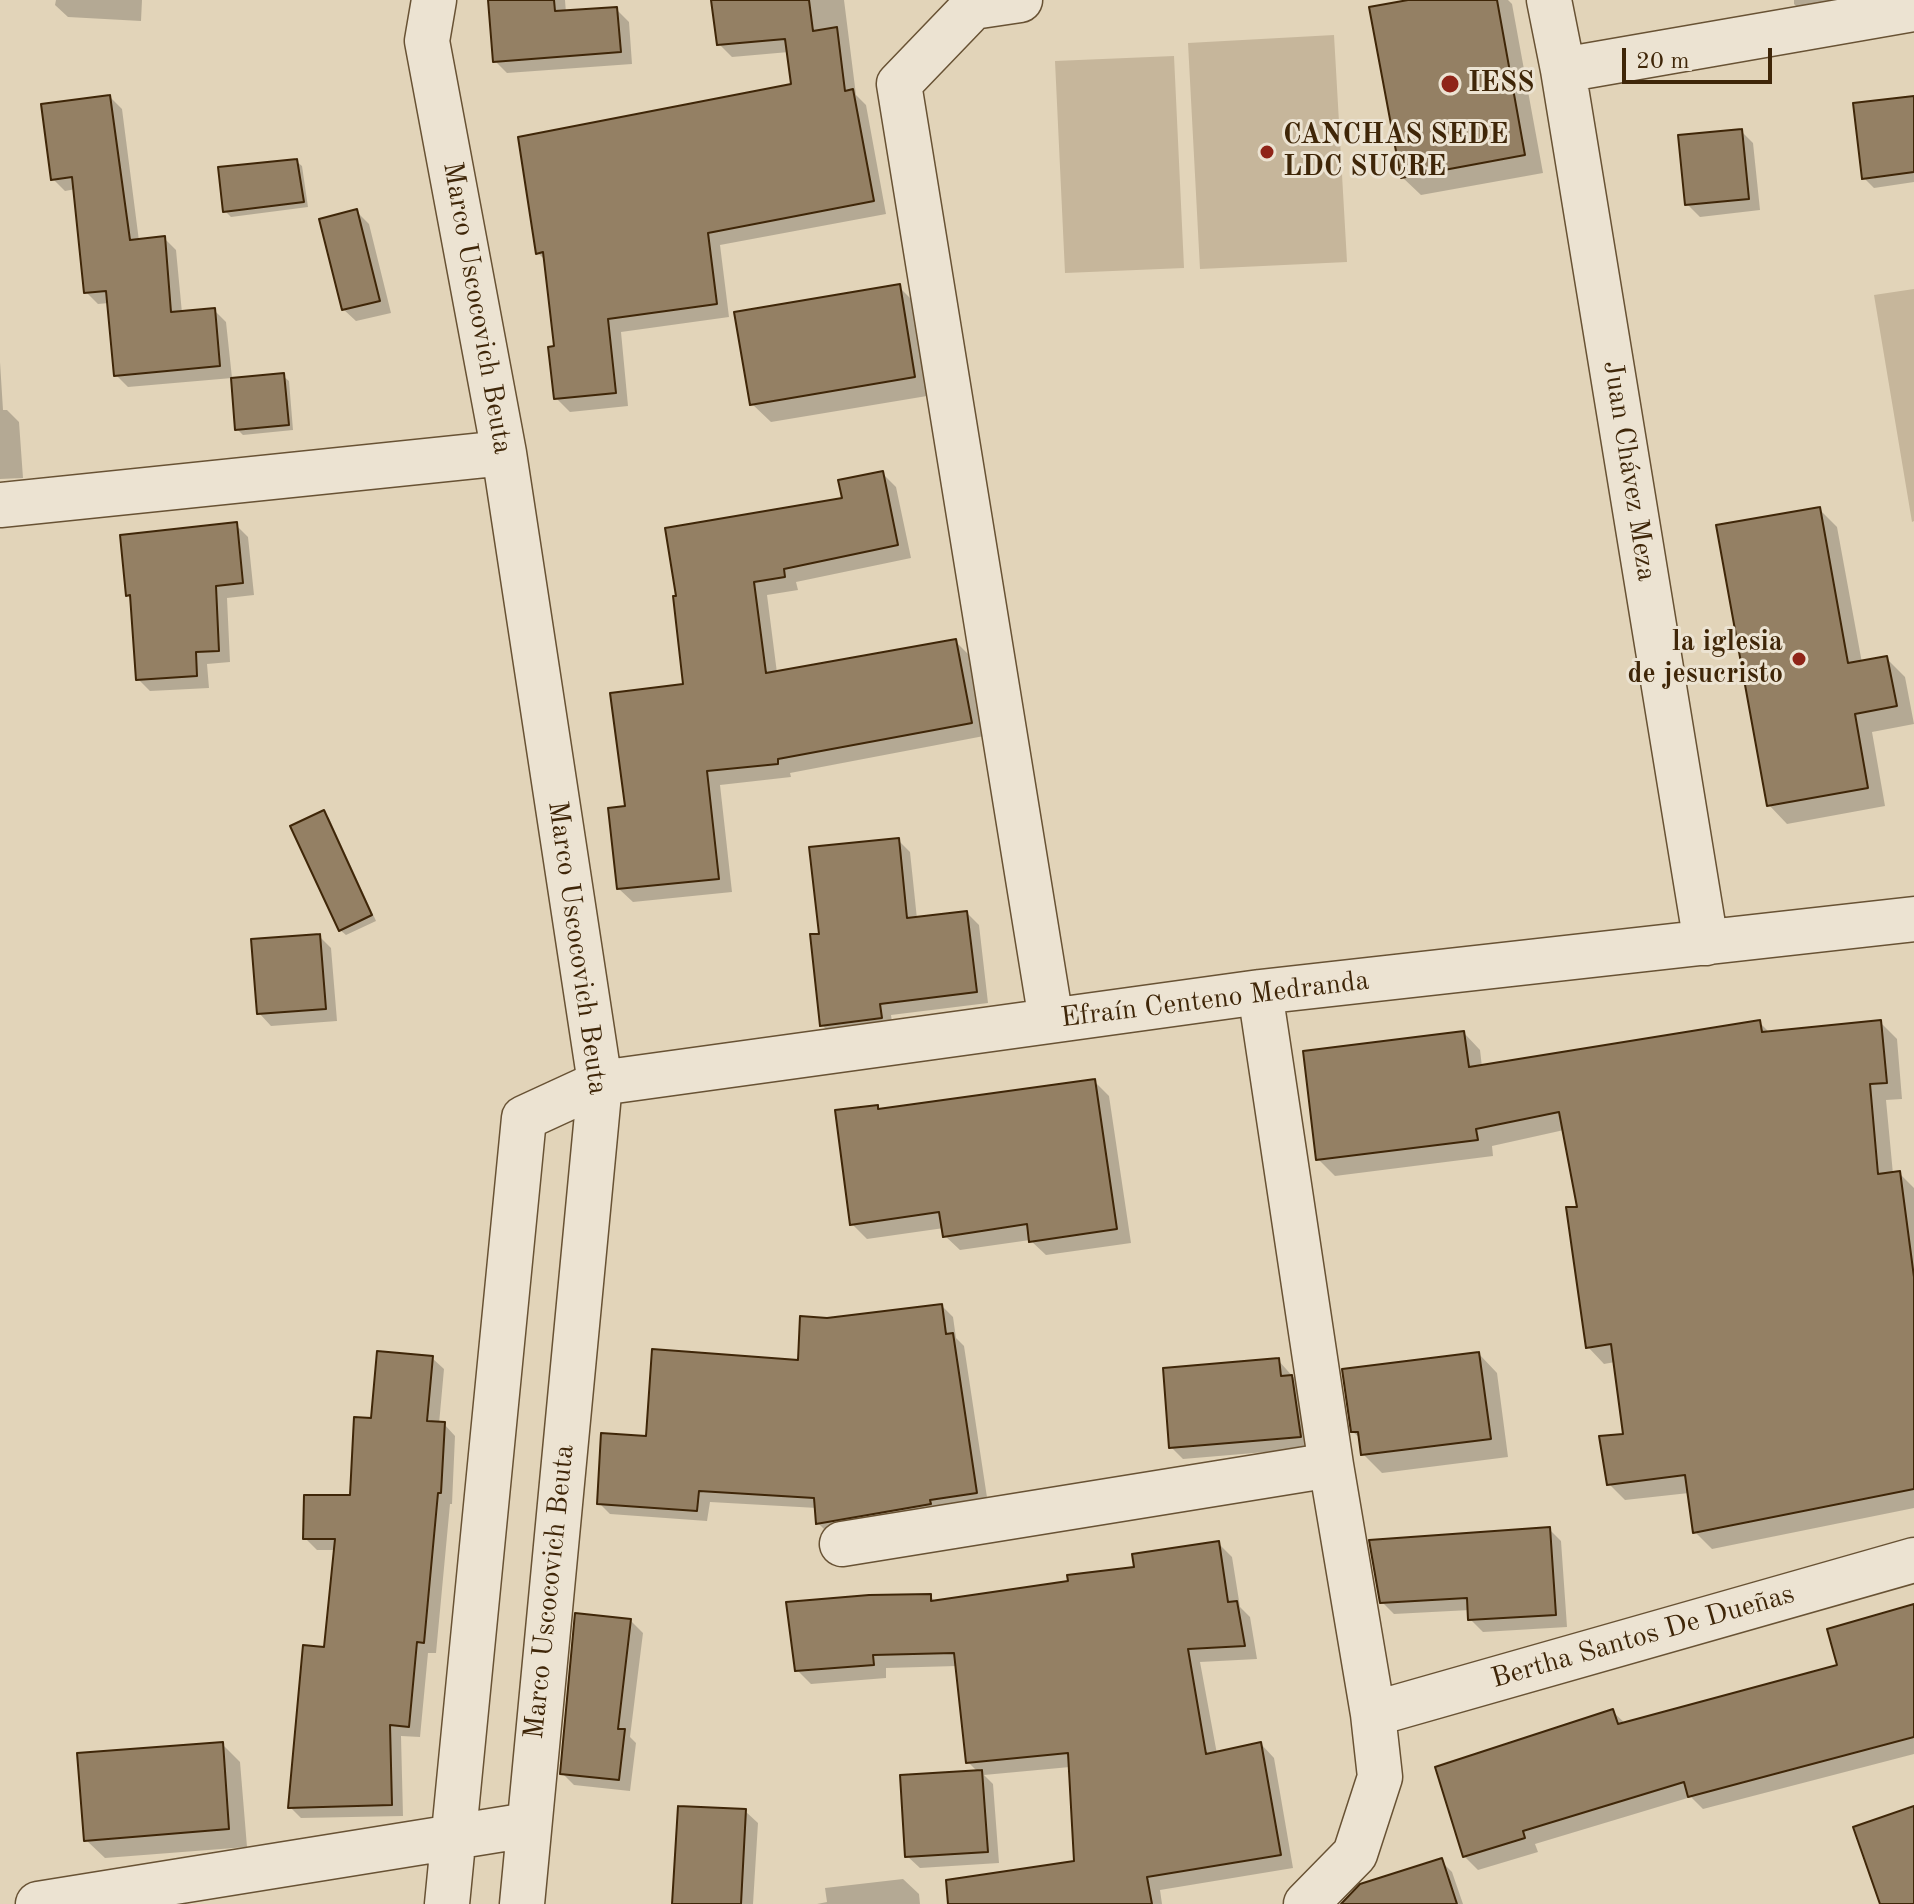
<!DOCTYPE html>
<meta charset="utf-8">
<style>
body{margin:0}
#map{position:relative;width:1914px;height:1904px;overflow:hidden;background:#e2d4b9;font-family:"Old Standard TT",serif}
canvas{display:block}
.scale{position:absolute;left:1622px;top:48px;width:150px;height:36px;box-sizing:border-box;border:4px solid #3f2608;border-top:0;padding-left:10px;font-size:24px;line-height:28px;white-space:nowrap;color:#3f2608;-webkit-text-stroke:6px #ece3d2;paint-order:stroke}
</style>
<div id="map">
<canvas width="1914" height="1904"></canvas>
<div class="scale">20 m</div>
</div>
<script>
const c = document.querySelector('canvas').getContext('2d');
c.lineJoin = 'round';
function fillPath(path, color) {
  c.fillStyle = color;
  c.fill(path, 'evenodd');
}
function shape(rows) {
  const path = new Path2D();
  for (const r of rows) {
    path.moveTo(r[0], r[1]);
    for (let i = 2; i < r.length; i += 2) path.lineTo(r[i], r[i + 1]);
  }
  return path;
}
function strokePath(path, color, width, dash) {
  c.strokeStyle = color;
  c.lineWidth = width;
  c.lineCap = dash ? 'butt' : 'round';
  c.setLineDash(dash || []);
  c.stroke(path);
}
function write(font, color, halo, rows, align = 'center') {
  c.font = font + ' "Old Standard TT",serif';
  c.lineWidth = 6;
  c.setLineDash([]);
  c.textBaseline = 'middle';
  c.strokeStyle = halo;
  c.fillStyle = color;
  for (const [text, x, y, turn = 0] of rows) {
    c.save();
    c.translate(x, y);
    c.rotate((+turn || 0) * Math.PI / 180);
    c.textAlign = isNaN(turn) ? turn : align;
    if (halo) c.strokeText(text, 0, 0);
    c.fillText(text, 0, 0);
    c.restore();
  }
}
fillPath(shape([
 [1334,35,1347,262,1200,269,1188,43],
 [1174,56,1184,268,1065,273,1055,61],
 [1914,289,1914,521,1912,522,1874,295]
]), '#c6b69b');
fillPath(shape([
 [56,0,142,0,141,21,68,17,55,5],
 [490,0,565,0,566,13,616,9,629,22,632,64,507,73,495,61],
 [713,0,844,0,856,95,866,105,886,214,720,245,729,317,621,332,628,406,570,412,556,398,556,348,546,261,538,253,794,86,789,52,732,57,719,44],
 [1419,0,1508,0,1512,4,1543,173,1421,195,1402,177],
 [1794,0,1880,0,1811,21,1794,4],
 [1914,96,1914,182,1874,188,1864,178],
 [110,97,122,109,139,241,164,238,176,250,182,313,214,310,226,322,232,378,128,387,116,375,109,303,98,304,86,292,76,189,65,191,53,179],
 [1741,131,1753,143,1760,210,1700,217,1687,204],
 [296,161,302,166,308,207,231,217,225,211],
 [357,212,369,224,391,313,356,321,343,309],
 [899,287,917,305,933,395,771,422,752,404],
 [0,362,3,410,7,410,19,422,23,478,0,479],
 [283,376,289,381,293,430,243,435,237,429],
 [882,473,896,487,911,558,796,582,798,590,767,595,777,673,955,641,969,655,984,736,790,773,791,777,720,785,732,892,633,902,619,889,627,808,685,686,676,598,845,500],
 [1819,509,1837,527,1862,663,1887,659,1905,677,1914,724,1872,732,1885,806,1787,824,1769,805],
 [236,525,248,537,254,595,227,598,230,662,207,664,209,688,150,691,138,679,132,599,128,595],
 [324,813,329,818,376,921,346,935,340,930],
 [898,840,910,852,917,919,967,913,979,925,988,1003,891,1015,893,1030,834,1037,822,1025,821,935],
 [319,936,331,948,337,1021,271,1026,259,1013],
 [1759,1022,1770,1033,1880,1022,1897,1039,1902,1099,1886,1100,1893,1174,1899,1173,1914,1188,1914,1508,1712,1549,1695,1532,1689,1493,1625,1500,1609,1484,1626,1435,1615,1362,1604,1364,1588,1347,1579,1208,1564,1130,1492,1146,1493,1156,1335,1176,1318,1159,1464,1033,1480,1050,1482,1067],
 [1094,1081,1109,1096,1131,1243,1046,1255,1030,1240,960,1250,945,1236,944,1228,867,1239,852,1224,877,1107,880,1110],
 [942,1306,953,1317,956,1338,964,1346,988,1504,829,1534,818,1523,817,1508,710,1502,707,1521,610,1514,599,1503,648,1438,800,1362,827,1320],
 [1479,1354,1497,1373,1508,1457,1382,1473,1363,1454,1361,1439,1353,1432],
 [432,1358,444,1369,439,1424,444,1424,455,1436,452,1504,450,1504,436,1653,428,1653,420,1737,401,1736,403,1816,301,1818,290,1807,326,1649,336,1550,317,1550,305,1538,351,1498,373,1420],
 [1278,1360,1304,1389,1313,1448,1183,1459,1171,1447],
 [1549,1529,1561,1541,1567,1627,1483,1632,1470,1619,1470,1610,1394,1614,1382,1602],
 [1218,1543,1232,1557,1240,1607,1250,1617,1257,1659,1200,1662,1217,1754,1261,1744,1274,1758,1293,1868,1160,1890,1162,1904,999,1904,1076,1863,1070,1767,984,1775,993,1784,999,1863,920,1868,907,1856,978,1772,968,1762,957,1666,886,1668,886,1678,811,1684,797,1670,930,1596,936,1602,1070,1583,1137,1569],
 [1914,1606,1914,1754,1703,1809,1691,1797,1535,1844,1538,1852,1478,1870,1464,1856,1613,1712,1626,1724,1840,1666],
 [631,1621,643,1633,630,1737,636,1743,630,1791,574,1785,562,1773],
 [222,1744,240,1762,247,1847,105,1858,86,1840],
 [745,1811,758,1823,753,1904,679,1904],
 [1441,1861,1452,1872,1463,1904,1375,1904],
 [903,1879,919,1894,920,1904,817,1904,827,1902,825,1888]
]), '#0003');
const building = shape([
 [488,0,554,0,555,11,617,7,621,52,493,62,488,0],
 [711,0,809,0,813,31,837,27,845,91,853,89,874,201,708,233,717,304,608,319,616,393,554,399,548,347,554,346,543,252,536,254,518,137,791,84,785,39,717,45,711,0],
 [1408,0,1497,0,1525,155,1401,178,1369,7,1408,0],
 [110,95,130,240,165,236,171,312,215,308,220,366,114,376,106,291,84,293,72,177,51,180,41,104,110,95],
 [1914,96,1914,172,1862,179,1853,103,1914,96],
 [1742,129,1749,199,1685,205,1678,135,1742,129],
 [297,159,304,202,223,212,218,167,297,159],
 [357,209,380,301,342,310,319,219,357,209],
 [900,284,915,377,750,405,734,312,900,284],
 [284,373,289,425,235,430,231,378,284,373],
 [883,471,898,545,784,569,785,577,754,582,766,673,956,639,972,723,778,759,778,764,707,771,719,879,617,889,608,808,625,806,610,693,683,684,673,596,676,596,665,528,842,498,838,480,883,471],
 [1820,507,1848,663,1887,656,1897,706,1855,714,1868,788,1767,806,1716,525,1820,507],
 [237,522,243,583,216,586,219,651,196,652,197,676,136,680,130,595,126,596,120,535,237,522],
 [324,810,372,915,339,931,290,826,324,810],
 [899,838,907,918,967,911,977,992,880,1004,882,1018,820,1026,810,934,819,934,809,847,899,838],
 [320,934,326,1009,257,1014,251,939,320,934],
 [1760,1020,1762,1032,1881,1020,1887,1083,1870,1084,1878,1174,1900,1171,1914,1277,1914,1489,1693,1533,1685,1475,1607,1485,1599,1436,1623,1434,1611,1344,1586,1348,1566,1207,1577,1207,1559,1112,1476,1129,1478,1140,1316,1160,1303,1051,1464,1031,1469,1067,1760,1020],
 [1095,1079,1117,1229,1029,1242,1027,1224,943,1237,939,1212,850,1225,835,1110,878,1105,878,1109,1095,1079],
 [942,1304,946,1334,953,1333,977,1493,930,1500,931,1504,816,1524,814,1498,699,1491,697,1511,597,1504,601,1433,646,1436,652,1349,798,1360,800,1316,827,1318,942,1304],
 [377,1351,433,1356,427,1421,445,1422,441,1493,438,1493,424,1643,417,1642,409,1727,390,1725,392,1805,288,1808,303,1645,324,1647,335,1539,303,1539,304,1495,350,1495,354,1417,371,1418,377,1351],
 [1479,1352,1491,1439,1361,1455,1358,1432,1351,1432,1342,1369,1479,1352],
 [1279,1358,1281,1376,1292,1375,1301,1437,1169,1448,1163,1368,1279,1358],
 [1550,1527,1556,1615,1468,1620,1467,1598,1380,1603,1369,1540,1550,1527],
 [1219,1541,1228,1602,1237,1601,1245,1646,1188,1649,1206,1754,1261,1742,1281,1855,1147,1877,1152,1904,948,1904,946,1880,1074,1861,1068,1753,966,1763,954,1653,873,1655,874,1665,795,1671,786,1602,869,1595,931,1594,931,1601,1068,1581,1067,1575,1134,1567,1132,1554,1219,1541],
 [1914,1604,1914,1737,1688,1797,1684,1782,1523,1831,1525,1838,1463,1857,1435,1767,1613,1709,1618,1724,1837,1665,1827,1629,1914,1604],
 [575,1613,631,1619,618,1729,625,1729,619,1780,560,1774,575,1613],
 [223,1742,229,1829,84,1841,77,1753,223,1742],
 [982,1770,988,1852,905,1857,900,1775,982,1770],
 [678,1806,746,1809,741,1904,672,1904,678,1806],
 [1914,1806,1914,1904,1880,1904,1853,1827,1914,1806],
 [1442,1858,1457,1904,1341,1904,1360,1884,1442,1858]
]);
fillPath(building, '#948064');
strokePath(building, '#3f2608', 2);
const minor = shape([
 [434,0,427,41,504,453,600,1083,522,1904],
 [1020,0,973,7,899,84,1051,1020],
 [1549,0,1563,70,1706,943],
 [1563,70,1914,9],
 [0,505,504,453],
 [1260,992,1331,1465,1373,1714,1380,1777,1355,1854,1306,1904],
 [842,1544,1331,1465],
 [1373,1714,1914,1560],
 [38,1904,528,1825],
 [447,1904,524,1118,600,1083,1260,992,1914,919]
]);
strokePath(minor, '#685234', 47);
strokePath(minor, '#ece3d2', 44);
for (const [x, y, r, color] of [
 [1450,84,10,"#8f2418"],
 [1267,152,8,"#8f2418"],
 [1799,659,8,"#8f2418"]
]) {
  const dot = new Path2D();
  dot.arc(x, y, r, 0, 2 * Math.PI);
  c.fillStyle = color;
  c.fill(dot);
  strokePath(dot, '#ece3d2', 3);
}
write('bold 28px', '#3f2608', '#ece3d2', [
 ["IESS",1468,84],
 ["CANCHAS SEDE",1283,136],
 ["LDC SUCRE",1283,168],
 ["la iglesia",1783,643,"right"],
 ["de jesucristo",1783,675,"right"]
], 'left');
write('28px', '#3f2608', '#ece3d2', [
 ["Marco Uscocovich Beuta",477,308,80],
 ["Juan Chávez Meza",1629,471,81],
 ["Marco Uscocovich Beuta",577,948,82],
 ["Efraín Centeno Medranda",1215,1000,-7],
 ["Marco Uscocovich Beuta",550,1592,-84],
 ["Bertha Santos De Dueñas",1643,1637,-16]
]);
</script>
